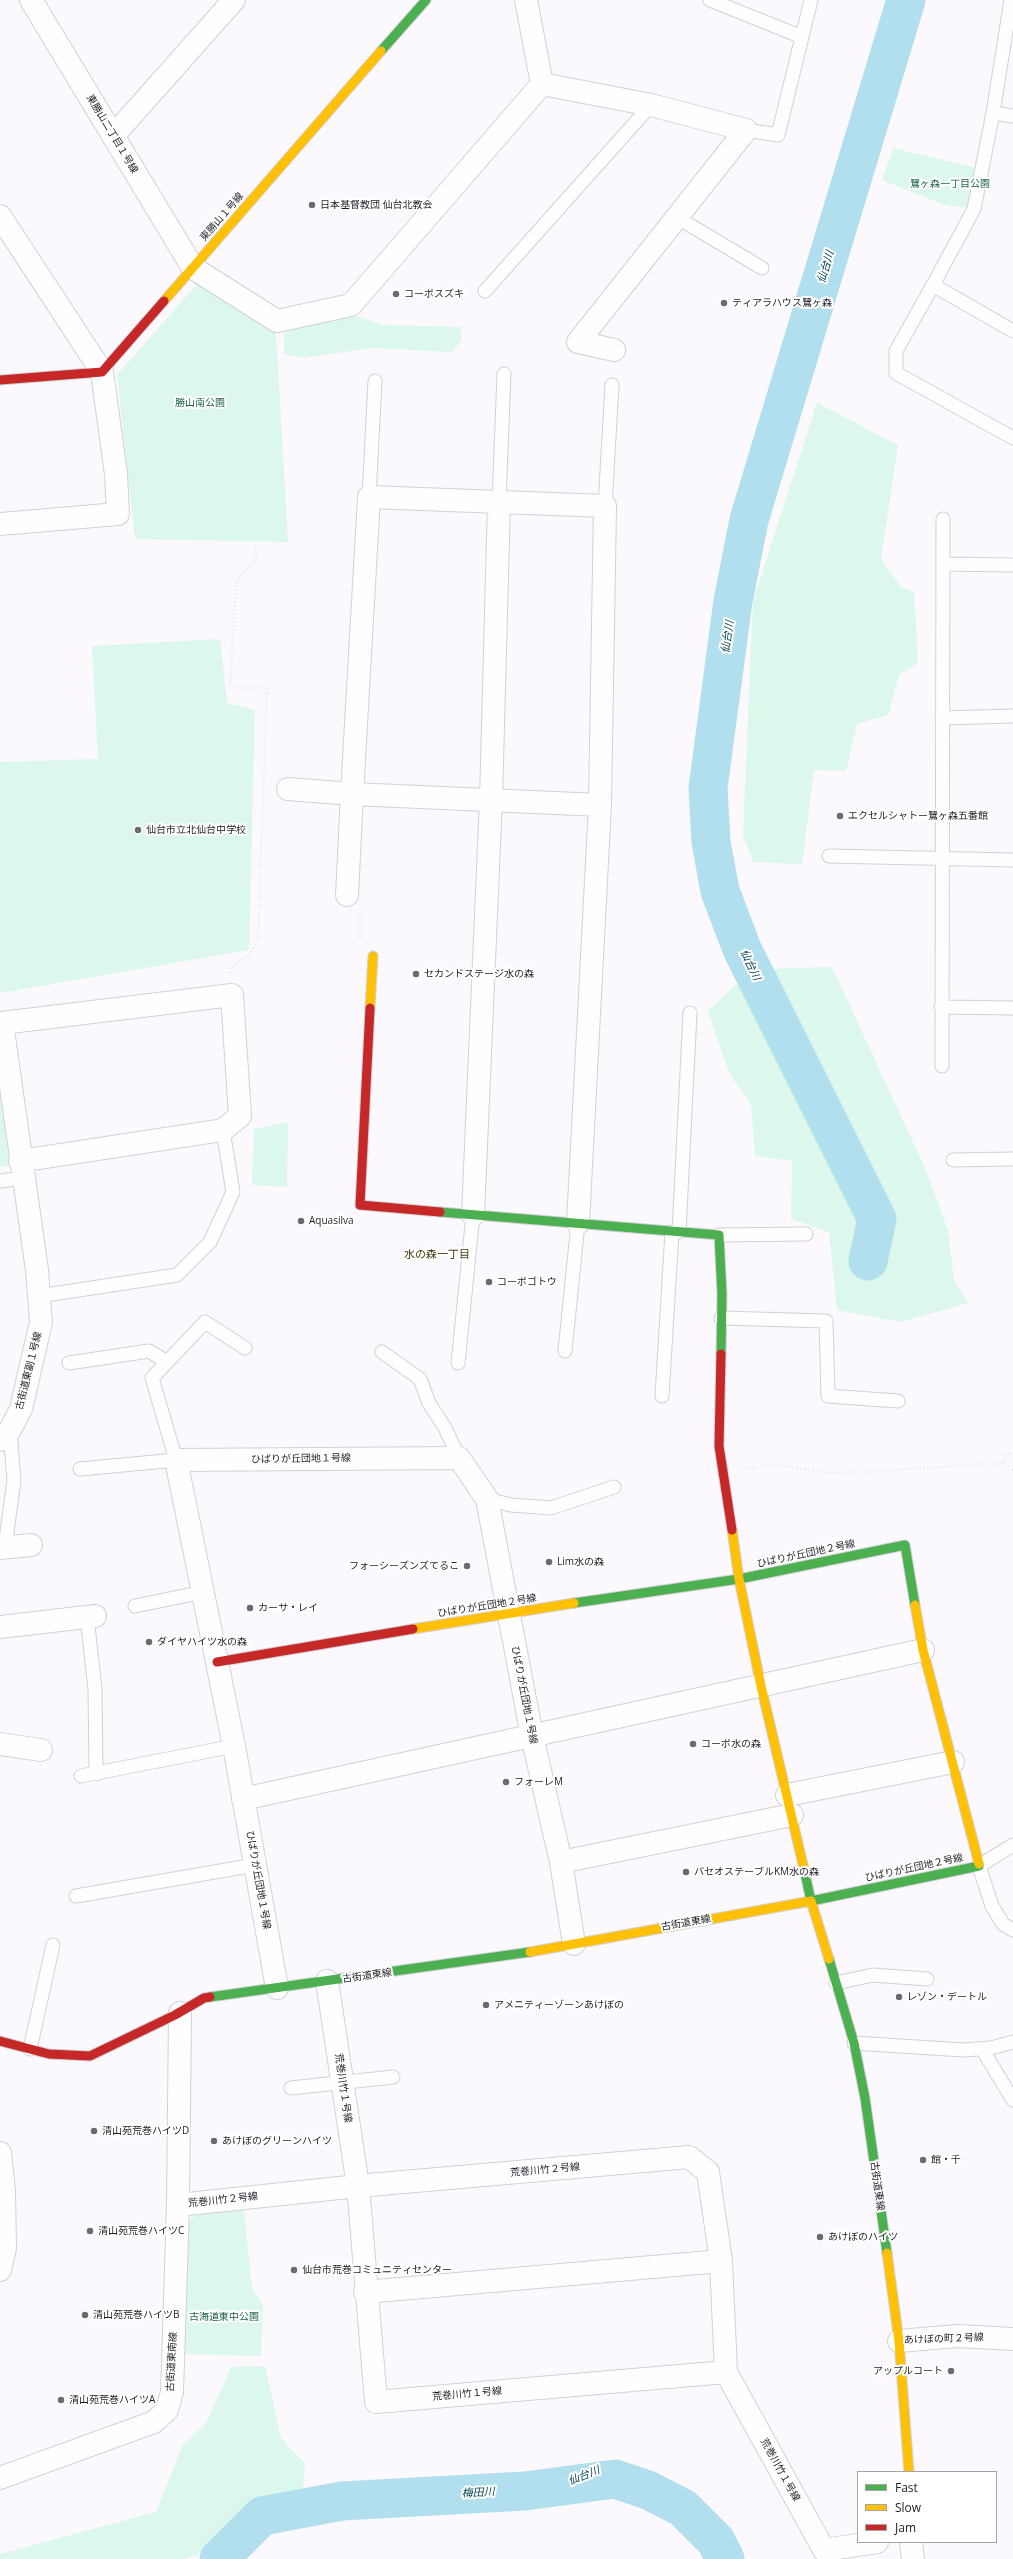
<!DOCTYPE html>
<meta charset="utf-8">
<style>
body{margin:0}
#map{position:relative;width:1013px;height:2559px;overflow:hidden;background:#fbf9fd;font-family:"Open Sans",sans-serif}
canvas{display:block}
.legend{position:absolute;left:857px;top:2471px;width:140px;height:72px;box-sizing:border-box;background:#fff;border:1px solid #a6a4a8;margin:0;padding:5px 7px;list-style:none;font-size:12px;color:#201c26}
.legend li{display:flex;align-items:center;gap:8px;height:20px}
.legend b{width:20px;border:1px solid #a6a4a8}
</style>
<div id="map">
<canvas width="1013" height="2559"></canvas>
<ul class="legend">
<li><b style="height:5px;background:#4caf50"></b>Fast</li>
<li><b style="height:5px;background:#ffc107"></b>Slow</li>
<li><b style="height:5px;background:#c62828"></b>Jam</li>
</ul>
</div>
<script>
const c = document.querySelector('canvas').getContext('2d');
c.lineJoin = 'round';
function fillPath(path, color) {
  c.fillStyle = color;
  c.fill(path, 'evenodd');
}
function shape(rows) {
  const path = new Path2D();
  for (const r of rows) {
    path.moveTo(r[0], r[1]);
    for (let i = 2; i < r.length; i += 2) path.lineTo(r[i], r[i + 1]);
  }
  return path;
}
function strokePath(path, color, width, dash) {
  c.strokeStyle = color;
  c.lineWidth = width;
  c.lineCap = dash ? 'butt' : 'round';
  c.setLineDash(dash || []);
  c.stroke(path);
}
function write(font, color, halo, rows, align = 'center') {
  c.font = font + ' "Open Sans","Noto Sans JP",sans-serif';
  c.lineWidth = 4;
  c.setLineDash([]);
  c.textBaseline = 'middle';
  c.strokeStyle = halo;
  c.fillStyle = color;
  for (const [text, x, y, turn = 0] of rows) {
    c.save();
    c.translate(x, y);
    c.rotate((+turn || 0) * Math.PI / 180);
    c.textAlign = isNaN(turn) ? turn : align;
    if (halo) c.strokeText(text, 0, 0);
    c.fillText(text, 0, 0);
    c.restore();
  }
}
fillPath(shape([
 [893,148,977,168,968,208,945,205,882,180],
 [198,283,276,332,288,542,135,539,117,375],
 [350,314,383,325,461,327,461,341,452,352,371,348,304,358,284,354,285,324],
 [817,403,898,445,881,559,901,587,914,591,918,663,899,675,888,715,857,724,846,771,814,770,802,864,753,862,743,836,753,601],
 [220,639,227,703,255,710,249,950,0,993,0,762,98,759,92,646],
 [832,967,925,1168,948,1230,954,1281,969,1303,900,1322,837,1310,829,1232,791,1219,792,1161,755,1156,751,1104,729,1073,708,1011,743,978,860,1227,854,1258,882,1269,895,1214,767,969],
 [0,1093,6,1093,16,1165,0,1167],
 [288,1122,287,1187,252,1185,254,1129],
 [244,2209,252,2289,263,2305,261,2356,184,2354,187,2223,196,2214],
 [265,2366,281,2438,305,2464,303,2490,251,2500,197,2555,185,2559,0,2559,0,2554,156,2512,182,2446,206,2423,231,2367]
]), '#dcf7eb');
strokePath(shape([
 [868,1261,877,1219,742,949,720,891,711,842,708,788,733,601,749,520,906,0],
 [219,2559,262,2516,342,2501,525,2491,615,2479,648,2490,683,2508,716,2541,725,2559]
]), '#b1dfee', 39);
const lane = shape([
 [710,0,802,37,778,135,746,130],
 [802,37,811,0],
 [993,113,1013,116],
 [678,218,762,268],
 [933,285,974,209,993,113,1011,0],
 [485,291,651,105],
 [1013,331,933,285,896,351,896,373,1013,438],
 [369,497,375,381],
 [499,502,504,374],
 [605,506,612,385],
 [943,564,1013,565],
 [942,718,1013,716],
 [829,856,1013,860],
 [941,1007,1013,1008],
 [942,1066,943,519],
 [953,1160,1013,1159],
 [0,1181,23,1178],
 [679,1232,690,1013],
 [719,1235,806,1234],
 [39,1296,177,1275,210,1242,233,1192,223,1130],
 [721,1318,826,1321,828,1396,898,1401],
 [565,1351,578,1223],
 [382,1352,420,1379,429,1403,445,1428,459,1458],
 [69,1363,149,1351,167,1362],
 [458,1363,473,1215],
 [662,1396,672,1232],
 [80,1469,176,1460,152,1378,205,1322,245,1348],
 [487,1499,511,1505,551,1508,614,1487],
 [5,1547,14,1480,10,1430],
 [135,1606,203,1592],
 [87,1617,95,1689,96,1774],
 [81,1776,234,1746],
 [1013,1845,979,1866,992,1906,1003,1924,1013,1930],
 [76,1896,255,1865],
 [836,1983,873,1975,927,1979],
 [854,2043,963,2050,991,2048,1013,2042],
 [30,2049,53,1945],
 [982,2049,1013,2100],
 [291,2088,393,2077]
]);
const street = shape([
 [31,0,193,268,277,321,351,305,542,84],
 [526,0,542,84,651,105,746,130,578,342,614,350],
 [114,135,234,0],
 [0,216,102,372,116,474,118,514,0,524],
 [288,789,352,794,369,497,605,506,600,805,578,1223],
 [347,895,352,794,600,805],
 [0,1023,2,1023,37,1270,41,1322,21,1409,10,1430,0,1440],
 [2,1023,232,995,240,1116,223,1130,20,1161],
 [473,1215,491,799,499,502],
 [0,1548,31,1545],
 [0,1627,95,1616],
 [0,1744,41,1750],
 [787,1795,953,1762],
 [243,1799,923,1650],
 [561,1862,792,1815],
 [327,1981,358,2186,376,2402,726,2372,824,2550,877,2542],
 [277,1988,234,1746,176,1460,459,1458,487,1499,532,1736,561,1862,574,1944],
 [0,2153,4,2190,5,2248,0,2270],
 [178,2205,358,2186,689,2157,708,2172,721,2261,726,2372],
 [365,2292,721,2261],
 [899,2341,958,2336,1013,2339],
 [0,2478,154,2422,167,2410,172,2392,178,2205,180,2013],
 [911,2542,913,2559]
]);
const fast = shape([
 [381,51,426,0],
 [440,1212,719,1235,722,1294,721,1354],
 [574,1603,739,1579,905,1545,915,1605],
 [804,1869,811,1901,979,1866,979,1864],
 [829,1959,854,2043,865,2098,887,2253],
 [210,1997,530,1952]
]);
const slow = shape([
 [164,301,381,51],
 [370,1008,373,956],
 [732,1530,739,1579,761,1686,804,1869],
 [915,1605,923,1650,979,1864],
 [413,1629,574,1603],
 [530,1952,811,1901,829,1959],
 [887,2253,899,2341,909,2472]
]);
const jam = shape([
 [0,380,102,372,164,301],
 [370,1008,360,1205,440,1212],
 [721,1354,719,1446,732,1530],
 [217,1662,413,1629],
 [0,2041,49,2054,90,2056,175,2015,204,1998,210,1997]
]);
strokePath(lane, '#d3d0d8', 15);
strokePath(street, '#d3d0d8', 24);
strokePath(fast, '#d3d0d8', 11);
strokePath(slow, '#d3d0d8', 11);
strokePath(jam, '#d3d0d8', 11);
strokePath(shape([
 [360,938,360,913],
 [230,973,230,967,250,954,258,938,267,688,230,687,236,582,256,557,255,527],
 [1003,1463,1007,1469,1013,1470],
 [745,1469,774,1464,825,1473,843,1473,1003,1463,1006,1454,1013,1452]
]), '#e7e5e7', 2.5, [1, 3]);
strokePath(lane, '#fefeff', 13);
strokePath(street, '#fefeff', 22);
strokePath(fast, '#4caf50', 9);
strokePath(slow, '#ffc107', 9);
strokePath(jam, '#c62828', 9);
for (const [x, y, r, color] of [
 [312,205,4,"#6d6971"],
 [396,294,4,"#6d6971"],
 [724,303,4,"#6d6971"],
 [840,816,4,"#6d6971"],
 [138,830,4,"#6d6971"],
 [416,974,4,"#6d6971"],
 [301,1221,4,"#6d6971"],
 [489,1282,4,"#6d6971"],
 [549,1562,4,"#6d6971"],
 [467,1566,4,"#6d6971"],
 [250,1608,4,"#6d6971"],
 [149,1642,4,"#6d6971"],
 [693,1744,4,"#6d6971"],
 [506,1782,4,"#6d6971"],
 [686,1872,4,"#6d6971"],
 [899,1997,4,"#6d6971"],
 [486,2005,4,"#6d6971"],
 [94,2131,4,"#6d6971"],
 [214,2141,4,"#6d6971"],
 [923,2160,4,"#6d6971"],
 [90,2231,4,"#6d6971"],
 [820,2237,4,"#6d6971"],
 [294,2270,4,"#6d6971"],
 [85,2315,4,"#6d6971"],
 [951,2371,4,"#6d6971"],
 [61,2400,4,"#6d6971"]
]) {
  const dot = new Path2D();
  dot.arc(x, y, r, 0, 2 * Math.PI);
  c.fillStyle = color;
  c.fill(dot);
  strokePath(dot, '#fff', 1.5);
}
write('10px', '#201c26', '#fff', [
 ["東勝山二丁目１号線",112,134,59],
 ["東勝山１号線",222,217,-49],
 ["古街道東副１号線",29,1371,-76],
 ["ひばりが丘団地１号線",301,1459,-1],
 ["ひばりが丘団地２号線",806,1554,-12],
 ["ひばりが丘団地２号線",487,1606,-9],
 ["ひばりが丘団地１号線",524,1695,79],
 ["ひばりが丘団地２号線",914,1868,-12],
 ["ひばりが丘団地１号線",258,1880,80],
 ["古街道東線",686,1923,-10],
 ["古街道東線",367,1976,-8],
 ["荒巻川竹１号線",343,2088,82],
 ["荒巻川竹２号線",545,2170,-5],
 ["古街道東線",877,2186,82],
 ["荒巻川竹２号線",223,2200,-6],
 ["あけぼの町２号線",944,2339,-2],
 ["古街道東南線",172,2362,-87],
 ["荒巻川竹１号線",467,2394,-5],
 ["荒巻川竹１号線",780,2470,61]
]);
write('10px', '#20654b', '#fff', [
 ["鷺ヶ森一丁目公園",950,184],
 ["勝山南公園",200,403],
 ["古海道東中公園",224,2317]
]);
write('10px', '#201c26', '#fff', [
 ["日本基督教団 仙台北教会",320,205],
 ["コーポスズキ",404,294],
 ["ティアラハウス鷺ヶ森",732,303],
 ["エクセルシャトー鷺ヶ森五番館",848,816],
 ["仙台市立北仙台中学校",146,830],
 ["セカンドステージ水の森",424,974],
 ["Aquasilva",309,1221],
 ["コーポゴトウ",497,1282],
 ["Lim水の森",557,1562],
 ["フォーシーズンズてるこ",459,1566,"right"],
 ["カーサ・レイ",258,1608],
 ["ダイヤハイツ水の森",157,1642],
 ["コーポ水の森",701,1744],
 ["フォーレM",514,1782],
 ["パセオステーブルKM水の森",694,1872],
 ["レゾン・デートル",907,1997],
 ["アメニティーゾーンあけぼの",494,2005],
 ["清山苑荒巻ハイツD",102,2131],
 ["あけぼのグリーンハイツ",222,2141],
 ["館・千",931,2160],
 ["清山苑荒巻ハイツC",98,2231],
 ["あけぼのハイツ",828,2237],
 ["仙台市荒巻コミュニティセンター",302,2270],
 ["清山苑荒巻ハイツB",93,2315],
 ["アップルコート",943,2371,"right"],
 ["清山苑荒巻ハイツA",69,2400]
], 'left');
write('italic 11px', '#074552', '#fff', [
 ["仙台川",826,267,-73],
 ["仙台川",728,637,-82],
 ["仙台川",750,965,64],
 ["仙台川",584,2476,-22],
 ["梅田川",478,2493,-3]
]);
write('11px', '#4a4017', '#fff', [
 ["水の森一丁目",437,1255]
]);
</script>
